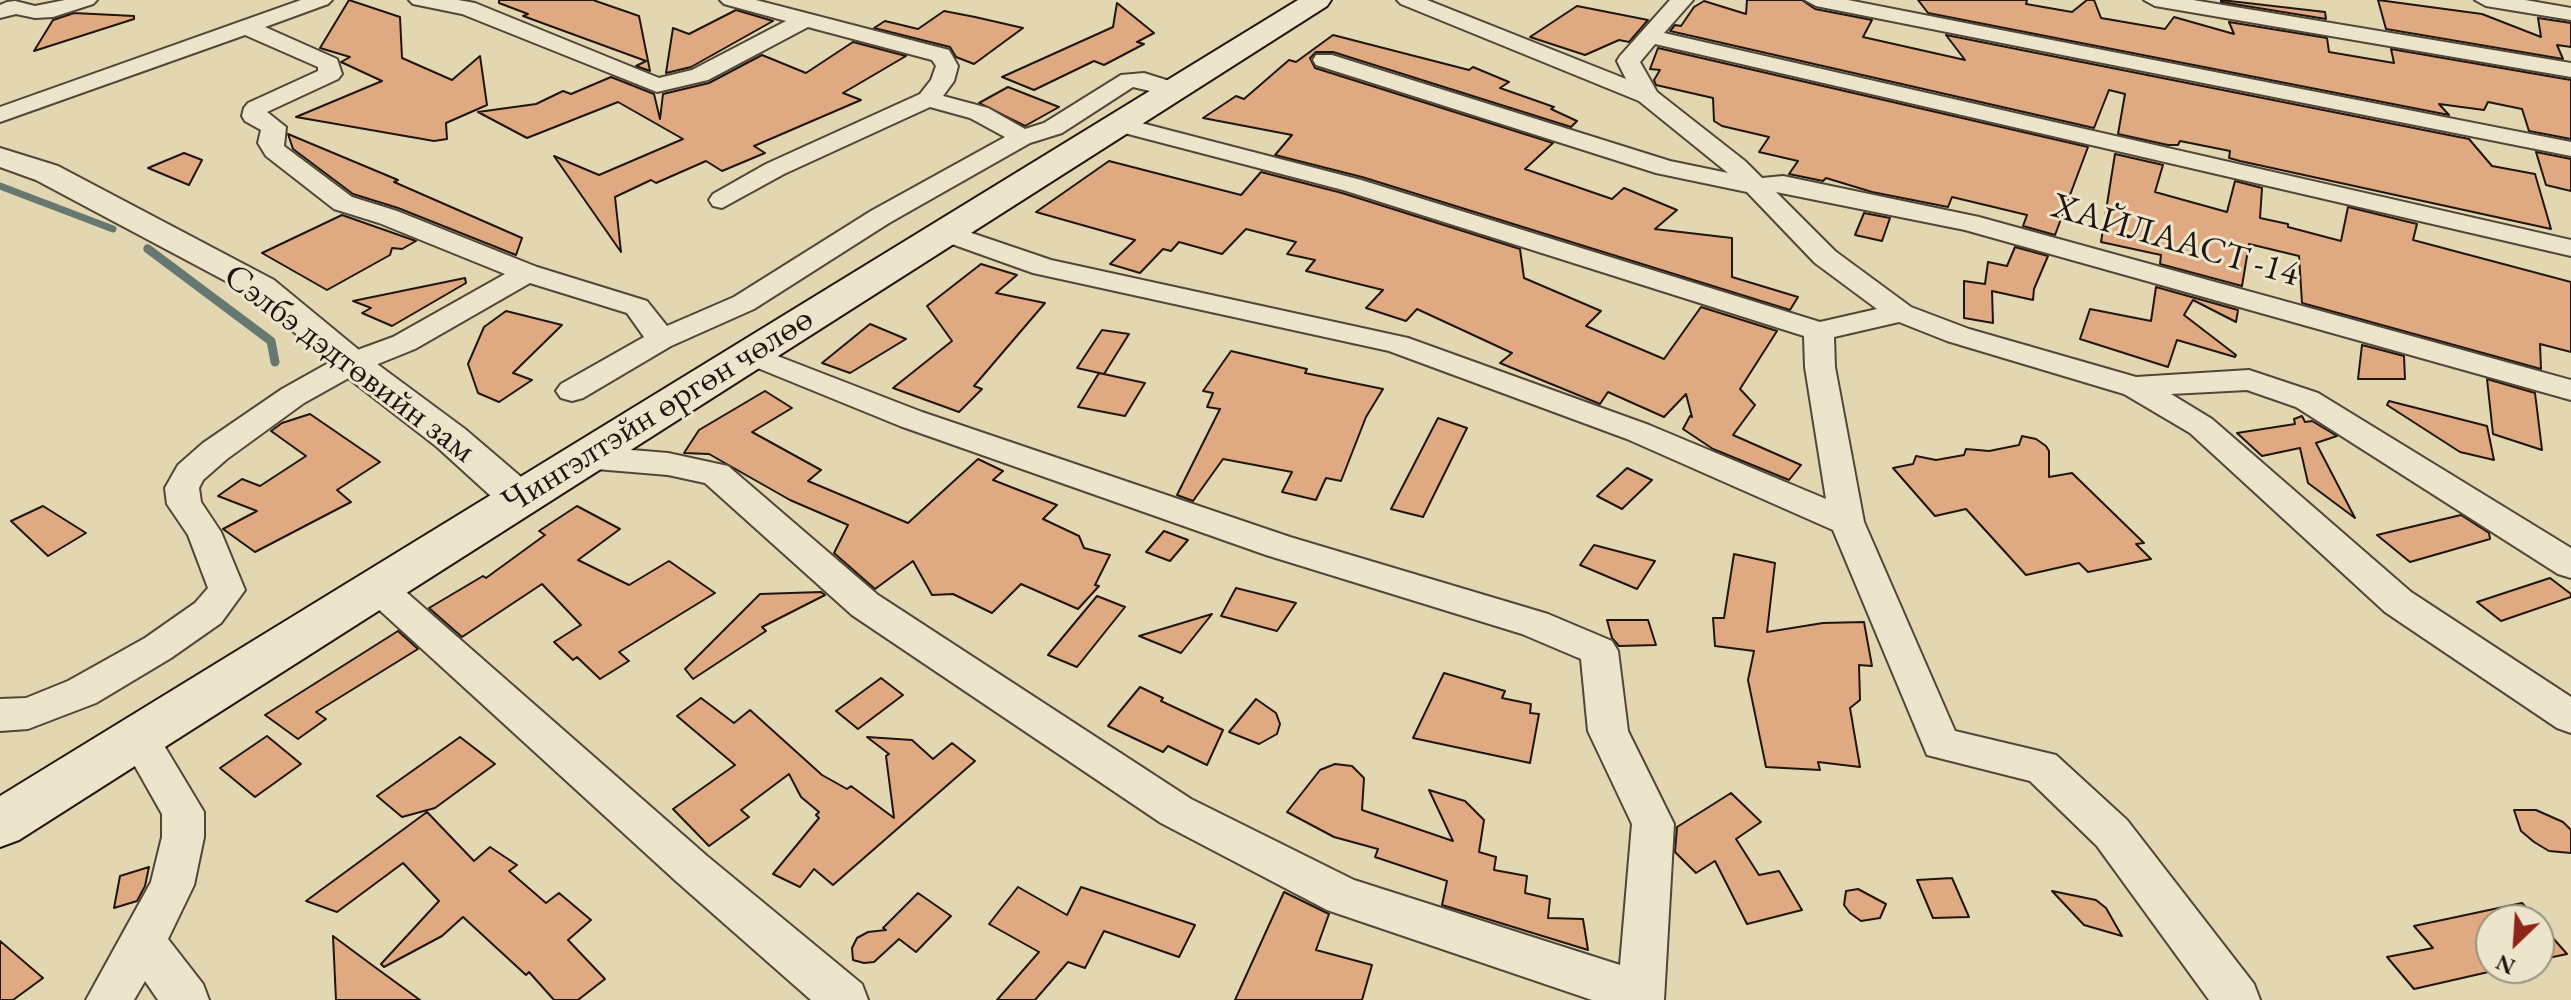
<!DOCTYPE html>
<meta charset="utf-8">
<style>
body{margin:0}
#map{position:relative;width:2571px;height:1000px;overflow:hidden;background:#e2d7b1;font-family:"EB Garamond",serif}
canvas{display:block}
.north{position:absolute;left:2475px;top:904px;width:80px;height:80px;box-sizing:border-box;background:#ece5cc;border:2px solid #9b9280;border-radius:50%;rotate:205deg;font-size:22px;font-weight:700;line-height:32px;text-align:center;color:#21150f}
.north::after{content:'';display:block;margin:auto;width:28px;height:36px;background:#8f2418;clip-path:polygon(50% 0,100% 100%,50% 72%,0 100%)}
</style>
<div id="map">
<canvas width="2571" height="1000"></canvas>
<div class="north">N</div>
</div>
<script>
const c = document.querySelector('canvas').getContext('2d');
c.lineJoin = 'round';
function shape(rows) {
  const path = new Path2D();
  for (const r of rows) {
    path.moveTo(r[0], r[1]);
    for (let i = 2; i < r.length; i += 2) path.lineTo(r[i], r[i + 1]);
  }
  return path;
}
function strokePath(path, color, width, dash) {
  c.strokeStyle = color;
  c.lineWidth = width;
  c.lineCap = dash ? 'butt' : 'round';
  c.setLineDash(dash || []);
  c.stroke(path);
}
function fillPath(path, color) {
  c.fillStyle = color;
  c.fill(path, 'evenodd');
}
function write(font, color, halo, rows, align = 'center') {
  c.font = font + ' "EB Garamond",serif';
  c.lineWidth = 6;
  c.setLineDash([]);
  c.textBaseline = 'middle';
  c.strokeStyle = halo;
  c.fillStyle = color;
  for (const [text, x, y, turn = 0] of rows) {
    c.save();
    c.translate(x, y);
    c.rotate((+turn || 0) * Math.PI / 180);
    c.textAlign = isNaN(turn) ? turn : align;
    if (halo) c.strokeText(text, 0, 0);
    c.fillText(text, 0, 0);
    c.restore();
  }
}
strokePath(shape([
 [0,186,113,229],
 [147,248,151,251]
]), '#677771', 7);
strokePath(shape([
 [148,249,271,341,275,362]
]), '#677771', 9);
const building = shape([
 [349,0,400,17,402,58,452,80,480,56,487,105,446,123,447,139,434,141,296,117,382,81,341,62,350,57,320,48,349,0],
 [499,0,593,0,639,16,650,71,636,66,646,61,523,16,528,14,499,3,499,0],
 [1747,0,1802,0,1815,9,1872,20,1863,37,1965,60,1946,35,2469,139,2492,166,2535,174,2551,229,2240,161,2229,158,2230,151,2180,141,2178,145,2168,145,2118,134,2125,94,2109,90,2094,128,1670,31,1675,25,1681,26,1694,7,1704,1,1746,14,1747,0],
 [1918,0,2027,0,2026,4,2072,12,2087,0,2094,0,2101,18,2165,29,2174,17,2234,34,2229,22,2327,38,2329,52,2394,63,2391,49,2571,80,2571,139,2529,131,2522,109,2488,102,2484,110,2439,104,2449,115,1928,13,1918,0],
 [2221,0,2325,12,2326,19,2221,2,2221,0],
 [2378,0,2482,14,2541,37,2538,18,2571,23,2571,47,2557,45,2563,59,2386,29,2378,0],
 [1117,3,1154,33,1137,42,1144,44,1104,65,1094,61,1034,90,1002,77,1113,27,1117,3],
 [1577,6,1648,20,1629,42,1619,40,1585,55,1530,37,1577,6],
 [736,10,773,21,691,67,666,73,673,28,689,34,736,10],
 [944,11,975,17,1023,28,974,64,956,57,950,47,874,28,885,21,918,29,944,11],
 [74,13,134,16,134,19,34,51,53,20,74,13],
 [1333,35,1469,70,1473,67,1509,82,1500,88,1554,107,1551,109,1577,121,1571,127,1333,52,1316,52,1310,58,1315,68,1553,143,1525,169,1612,199,1624,188,1677,210,1655,229,1732,238,1732,277,1798,297,1790,310,1362,177,1275,155,1292,135,1203,118,1236,96,1244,99,1289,60,1296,62,1333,35],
 [853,42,906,56,843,93,861,100,754,146,765,153,722,171,706,161,656,183,651,180,615,197,621,252,554,156,599,175,683,139,618,102,527,138,478,112,536,104,563,91,571,94,611,77,654,94,660,119,663,94,709,83,762,55,806,73,853,42],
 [1658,48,2088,147,2055,235,2023,226,2027,215,1952,197,1948,207,1872,192,1826,178,1823,181,1789,174,1798,161,1759,152,1769,137,1722,126,1714,121,1713,98,1656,85,1654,80,1660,70,1650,69,1658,48],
 [1008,87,1059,107,1025,126,979,103,1008,87],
 [288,134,398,180,394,182,522,238,516,255,398,208,353,194,293,149,288,134],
 [2536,152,2571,159,2571,191,2546,185,2536,152],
 [184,153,202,160,189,185,148,168,184,153],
 [2115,154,2163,165,2155,192,2227,212,2235,181,2262,188,2260,218,2288,224,2288,227,2341,241,2348,207,2417,224,2413,240,2571,282,2571,352,2540,344,2541,369,2302,303,2299,256,2249,244,2242,286,2160,264,2161,255,2101,242,2115,154],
 [1109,161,1241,195,1261,172,1342,193,1520,249,1524,278,1601,311,1586,326,1664,359,1701,307,1777,331,1740,389,1755,405,1733,435,1801,465,1789,480,1713,449,1683,429,1690,416,1692,417,1686,394,1664,417,1608,392,1600,404,1500,363,1512,353,1417,309,1406,321,1366,308,1383,290,1306,271,1315,260,1287,254,1296,242,1246,229,1222,254,1179,242,1171,251,1163,249,1140,273,1110,264,1135,240,1036,212,1109,161],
 [1864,213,1890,218,1882,241,1855,235,1864,213],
 [342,215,416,241,402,249,392,248,390,255,327,290,262,253,342,215],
 [2015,247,2048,256,2034,289,2033,300,1992,291,1993,323,1964,318,1964,281,1985,284,1988,262,2007,266,2015,247],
 [981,264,1017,275,996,293,1045,303,974,386,982,389,959,412,893,388,952,341,927,306,981,264],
 [465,278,466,283,392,326,362,313,371,308,353,301,465,278],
 [2156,287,2238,310,2236,322,2193,300,2184,315,2236,355,2235,357,2177,340,2168,367,2080,339,2090,309,2151,321,2156,287],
 [506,311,562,325,513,373,532,380,499,402,478,393,468,364,484,327,506,311],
 [870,324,906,339,850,373,822,363,870,324],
 [1102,330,1129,334,1104,374,1077,368,1102,330],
 [2362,345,2404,356,2405,379,2358,379,2362,345],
 [1231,351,1307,369,1305,373,1383,389,1366,417,1341,481,1326,478,1316,500,1282,492,1292,472,1223,459,1193,501,1177,495,1220,409,1207,407,1213,393,1203,391,1231,351],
 [1099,373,1145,383,1125,416,1078,407,1099,373],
 [2487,379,2535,393,2542,450,2493,434,2487,379],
 [765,391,792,408,752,432,821,470,808,481,908,523,978,459,1003,471,993,480,1057,505,1043,519,1079,536,1084,548,1110,555,1095,585,1099,586,1078,609,1021,584,992,613,953,594,932,595,913,561,875,589,834,553,848,525,790,500,709,454,684,453,699,430,765,391],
 [2389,401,2487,426,2494,460,2460,452,2387,405,2389,401],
 [310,414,380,462,337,490,351,502,255,552,223,529,257,511,218,496,242,479,260,486,306,456,271,431,282,423,310,414],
 [2302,416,2305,422,2312,421,2337,436,2316,443,2355,518,2308,483,2300,448,2262,456,2237,433,2295,424,2294,419,2302,416],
 [1438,418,1467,428,1423,517,1391,509,1438,418],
 [2022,436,2036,439,2046,446,2049,451,2049,477,2072,473,2144,543,2136,544,2151,559,2088,572,2079,563,2026,575,1966,509,1935,516,1893,468,1913,464,1916,456,1936,460,1964,455,1966,449,1989,451,2019,445,2022,436],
 [1627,468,1652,480,1622,509,1597,496,1627,468],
 [43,506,86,533,48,556,11,521,43,506],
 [577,506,620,529,578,560,629,585,669,561,715,593,619,652,629,661,600,679,577,657,573,660,554,642,581,625,542,584,462,637,429,608,483,576,486,578,545,535,539,531,577,506],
 [2461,515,2489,533,2490,539,2410,562,2377,535,2461,515],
 [1164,531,1188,540,1170,561,1146,552,1164,531],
 [1594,545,1655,561,1637,589,1580,565,1594,545],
 [1734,554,1775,563,1767,632,1823,623,1864,622,1872,666,1859,665,1860,700,1850,708,1860,767,1818,762,1820,770,1766,767,1748,680,1754,651,1715,646,1713,618,1724,618,1734,554],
 [2550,578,2571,594,2571,597,2501,621,2477,602,2550,578],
 [1236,588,1296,603,1277,631,1221,616,1236,588],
 [821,592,825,595,762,627,766,631,693,679,685,669,760,594,821,592],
 [1097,596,1125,607,1077,667,1048,655,1097,596],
 [1212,614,1181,653,1139,636,1212,614],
 [1607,620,1648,620,1656,645,1619,646,1612,638,1607,620],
 [398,631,418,649,316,712,326,719,298,739,265,715,398,631],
 [1444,673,1505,691,1502,698,1531,704,1530,713,1539,714,1530,763,1413,738,1444,673],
 [881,678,903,695,858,729,836,711,881,678],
 [1140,687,1163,698,1161,701,1223,730,1207,765,1168,746,1163,752,1108,726,1140,687],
 [701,698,734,723,750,710,822,775,847,789,851,786,894,818,886,756,889,754,867,737,912,740,933,759,952,743,975,761,833,885,814,869,800,887,773,874,819,818,816,815,819,812,801,797,789,774,741,810,749,817,709,846,673,809,735,765,677,716,701,698],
 [1256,699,1276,713,1280,724,1277,734,1259,744,1229,732,1256,699],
 [267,736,301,764,255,797,220,768,267,736],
 [460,737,495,764,435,808,402,817,377,796,460,737],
 [1335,764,1352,766,1364,778,1362,810,1453,841,1429,790,1465,801,1484,820,1479,852,1496,857,1494,870,1527,876,1525,893,1550,899,1548,918,1583,919,1588,950,1442,905,1447,881,1375,857,1378,849,1334,837,1287,812,1320,770,1335,764],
 [1731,793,1761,822,1736,839,1759,875,1779,871,1802,910,1747,924,1715,861,1696,873,1675,852,1677,827,1731,793],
 [2514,810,2536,810,2563,822,2571,830,2571,853,2549,851,2534,842,2521,831,2514,810],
 [427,812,474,861,490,847,517,865,509,871,546,903,559,893,591,920,568,940,605,979,578,1000,554,1000,529,972,526,975,463,917,442,936,384,967,381,964,439,901,403,863,337,912,306,901,427,812],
 [149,867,145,886,137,901,114,908,120,876,149,867],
 [1952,878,1969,917,1933,918,1917,880,1952,878],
 [1018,887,1067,915,1081,887,1195,925,1179,957,1104,931,1085,968,1068,962,1035,1000,997,1000,1039,952,989,924,1018,887],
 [1858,889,1886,904,1880,918,1861,921,1850,913,1844,905,1846,891,1858,889],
 [2052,891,2096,900,2106,908,2122,936,2084,925,2052,891],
 [1284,892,1329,914,1316,950,1372,965,1362,1000,1235,1000,1284,892],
 [918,893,951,916,916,952,899,939,874,962,864,963,853,960,852,948,857,938,868,932,886,930,883,928,918,893],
 [2522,903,2537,920,2491,920,2491,968,2506,968,2414,989,2387,957,2433,948,2414,926,2522,903],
 [2539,922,2567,954,2539,960,2539,922],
 [333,936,372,965,420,1000,336,1000,333,936],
 [0,941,43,978,13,1000,0,1000,0,941]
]);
fillPath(building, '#dfaa81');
strokePath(building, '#21150f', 2);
const minor = shape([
 [65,0,97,0,93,4,53,17,35,18,16,14,0,18,0,5,7,2,15,1,35,6,65,0],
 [301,0,332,0,328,4,265,27,337,59,342,74,338,79,267,112,286,127,284,146,352,197,397,211,537,267,647,301,667,326,734,297,871,211,1005,137,970,118,930,107,784,174,722,208,713,206,709,200,713,194,766,164,920,94,931,80,936,66,932,60,808,27,708,80,657,92,462,14,413,4,409,0,458,0,475,3,659,78,692,70,786,21,724,4,720,0,756,0,949,50,958,66,954,81,943,96,988,108,1025,129,1044,123,1121,75,1144,73,1179,84,1183,89,1179,94,1171,96,1133,87,1062,133,1030,143,889,223,754,309,671,346,583,398,572,401,561,398,556,391,561,384,644,337,627,313,530,283,415,349,363,370,304,403,227,459,203,480,199,488,201,502,221,532,245,590,221,623,171,658,96,703,28,729,0,731,0,699,26,698,68,681,145,638,195,603,208,588,188,535,167,504,165,488,178,465,203,443,282,389,341,356,393,337,505,274,379,223,334,209,266,156,258,143,261,130,245,121,242,116,244,108,248,103,318,71,318,67,245,35,0,122,0,107,301,0],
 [1397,0,1427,0,1626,79,1617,61,1620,56,1670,0,1693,0,1664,33,2571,240,2571,256,1655,44,1640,62,1657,92,1745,161,1762,178,1783,176,1979,217,2571,380,2571,400,1965,230,1776,192,1835,251,1911,307,1969,329,2136,377,2249,370,2318,393,2571,548,2571,578,2558,574,2296,407,2247,390,2171,394,2212,419,2411,592,2571,697,2571,733,2557,728,2385,612,2190,433,2124,394,1947,341,1899,322,1834,337,1835,367,1864,522,1955,731,2056,755,2127,820,2254,984,2260,1000,2209,1000,2097,846,2030,781,1927,755,1833,530,1627,439,1389,351,1033,273,935,238,931,232,935,226,945,224,1051,260,1408,338,1649,425,1826,499,1805,367,1804,336,1343,190,1109,129,1106,124,1109,119,1118,117,1361,180,1820,322,1877,309,1815,263,1747,192,1656,173,1316,65,1313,60,1316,55,1332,55,1670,161,1728,173,1639,101,1401,4,1397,0],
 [1805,0,1848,0,2571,142,2571,156,1816,6,1805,0],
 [2144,0,2193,0,2571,63,2571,77,2155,6,2144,0],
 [2475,0,2525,0,2571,8,2571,20,2486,6,2475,0],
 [749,345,922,412,1290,537,1548,614,1612,641,1618,651,1628,731,1674,824,1664,1000,1592,1000,1327,910,1161,823,852,615,705,483,668,475,584,468,572,465,568,457,572,449,584,446,668,453,728,466,878,595,1191,799,1354,880,1620,965,1632,824,1588,731,1581,659,1522,634,1266,555,900,426,738,360,734,354,738,348,749,345],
 [376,573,389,577,707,856,862,984,868,1000,811,1000,677,882,363,595,358,586,363,577,376,573],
 [139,722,153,727,204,812,204,837,194,885,168,939,203,984,209,1000,158,1000,145,981,134,1000,86,1000,151,882,162,837,162,814,119,738,125,727,139,722]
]);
const tertiary = shape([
 [0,148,58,166,274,280,365,355,465,429,534,488,540,498,534,508,519,512,504,508,437,447,339,371,250,294,36,180,0,167,0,148]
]);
const secondary = shape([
 [1298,0,1331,0,1327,6,19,840,0,847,0,796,1298,0]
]);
strokePath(minor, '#514638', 4);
strokePath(tertiary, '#514638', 4);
strokePath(secondary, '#21150f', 4);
fillPath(minor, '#ece5cc');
fillPath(tertiary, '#ece5cc');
fillPath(secondary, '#ece5cc');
write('36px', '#21150f', '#ece5cc', [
 ["ХАЙЛААСТ -14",2175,241,16],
 ["Сэлбэ дэдтөвийн зам",349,364,37],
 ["Чингэлтэйн өргөн чөлөө",658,411,-32]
]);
</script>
